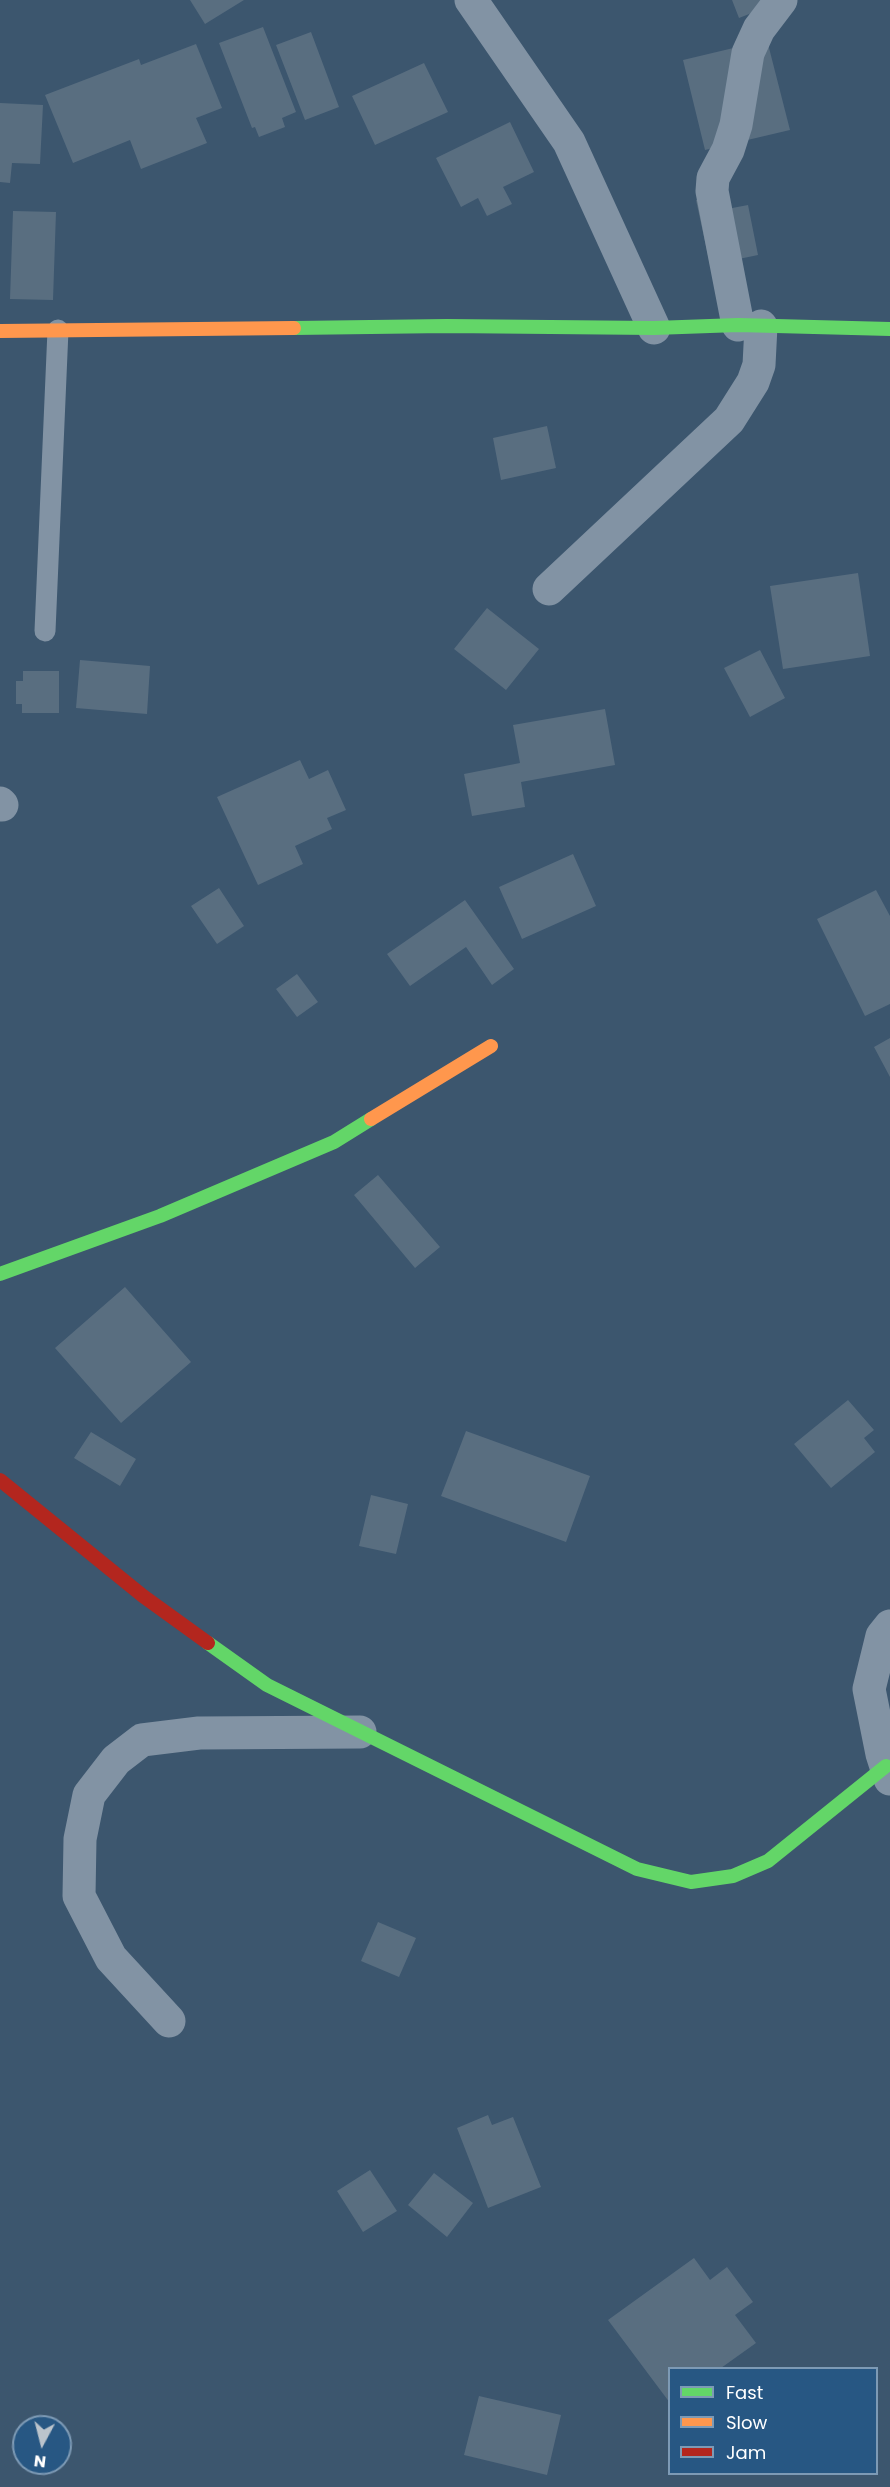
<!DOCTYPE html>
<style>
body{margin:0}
#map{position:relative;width:890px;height:2487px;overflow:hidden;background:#3c566e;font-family:Poppins,sans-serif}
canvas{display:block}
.legend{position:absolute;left:668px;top:2367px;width:210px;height:108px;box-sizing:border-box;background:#275783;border:2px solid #7d9ab5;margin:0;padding:8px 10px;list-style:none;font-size:18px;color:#fff}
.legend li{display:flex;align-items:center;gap:12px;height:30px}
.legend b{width:30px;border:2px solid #7d9ab5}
.north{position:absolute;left:12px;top:2415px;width:60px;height:60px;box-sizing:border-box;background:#275783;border:2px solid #7d9ab5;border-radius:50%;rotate:187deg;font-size:16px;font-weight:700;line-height:24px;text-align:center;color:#fff}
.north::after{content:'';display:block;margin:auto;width:21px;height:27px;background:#bbc4cc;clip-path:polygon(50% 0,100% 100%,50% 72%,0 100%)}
</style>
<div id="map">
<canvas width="890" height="2487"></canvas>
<ul class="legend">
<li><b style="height:8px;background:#63d668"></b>Fast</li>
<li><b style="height:8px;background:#ff974d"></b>Slow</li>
<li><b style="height:8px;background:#b3261e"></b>Jam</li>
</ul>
<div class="north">N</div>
</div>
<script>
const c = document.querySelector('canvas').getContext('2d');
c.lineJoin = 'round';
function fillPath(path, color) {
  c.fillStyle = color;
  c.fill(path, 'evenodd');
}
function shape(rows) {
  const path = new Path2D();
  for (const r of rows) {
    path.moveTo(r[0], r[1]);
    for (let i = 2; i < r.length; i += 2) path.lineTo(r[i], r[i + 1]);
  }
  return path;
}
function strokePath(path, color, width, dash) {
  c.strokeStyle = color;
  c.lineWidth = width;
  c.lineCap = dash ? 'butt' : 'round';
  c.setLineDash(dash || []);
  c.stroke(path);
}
fillPath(shape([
 [190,0,244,0,205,24],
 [732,0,785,0,739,18],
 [263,27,296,112,282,118,285,127,259,137,255,127,252,128,219,43],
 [311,32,339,107,305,120,276,45],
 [767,40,790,130,705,150,683,60],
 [196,44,222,108,196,118,207,143,141,169,130,140,73,163,45,95,139,59,141,65],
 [424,63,448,112,375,145,352,96],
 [0,103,43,105,40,164,12,163,10,183,0,182],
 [510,122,534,172,503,187,512,204,487,216,478,198,461,207,436,158],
 [725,195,727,209,748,205,758,255,710,265,696,200],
 [13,211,56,212,53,300,10,299],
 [547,426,556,468,501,480,493,438],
 [858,573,870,656,783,669,770,586],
 [487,608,539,649,506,690,454,649],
 [760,650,785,698,750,717,724,668],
 [80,660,150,666,147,714,76,708],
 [23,671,59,671,59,713,22,713,22,704,16,704,16,681,23,681],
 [605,709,615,765,521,782,525,807,472,816,464,774,520,763,513,725],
 [300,760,309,779,328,770,346,810,327,818,332,829,295,846,303,864,258,885,217,797],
 [573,854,596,906,522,939,499,887],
 [219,888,244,926,217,944,191,906],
 [876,890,890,916,890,1004,865,1016,817,919],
 [465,900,514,969,492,985,466,947,410,986,387,954],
 [297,974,318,1002,297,1017,276,989],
 [890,1038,890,1077,874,1047],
 [378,1175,440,1247,415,1268,354,1195],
 [125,1287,191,1362,121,1423,55,1348],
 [848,1400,874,1430,864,1438,875,1452,831,1488,794,1444],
 [466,1431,590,1476,566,1542,441,1496],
 [91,1432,136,1459,120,1486,74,1458],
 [371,1495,408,1504,396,1554,359,1546],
 [378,1922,416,1938,399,1977,361,1961],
 [488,2115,492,2125,513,2117,541,2187,488,2208,457,2128],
 [370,2170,397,2211,363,2232,337,2191],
 [434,2173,473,2203,447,2237,408,2205],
 [694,2258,710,2280,727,2267,753,2302,735,2315,756,2343,721,2368,670,2368,670,2403,608,2320],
 [479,2396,561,2415,547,2475,464,2455]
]), '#596e80');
strokePath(shape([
 [45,631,58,330]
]), '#8293a4', 21);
strokePath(shape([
 [471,0,569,142,654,328],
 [738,325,712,191,713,178,728,150,736,125,748,53,759,29,781,0],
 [549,589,729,420,753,382,759,365,761,326],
 [0,803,2,805],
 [890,1626,882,1636,869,1689,882,1754,890,1779],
 [169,2021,111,1958,79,1896,80,1839,89,1795,116,1760,142,1740,199,1733,360,1732]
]), '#8293a4', 33);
strokePath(shape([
 [294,328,447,326,654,328,738,325,890,329],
 [0,1274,160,1216,334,1142,371,1119],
 [208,1643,267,1685,637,1869,691,1882,733,1876,768,1861,886,1766]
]), '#63d668', 14);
strokePath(shape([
 [0,331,294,328],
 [371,1119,491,1046]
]), '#ff974d', 14);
strokePath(shape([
 [0,1480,143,1596,208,1643]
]), '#b3261e', 14);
</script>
